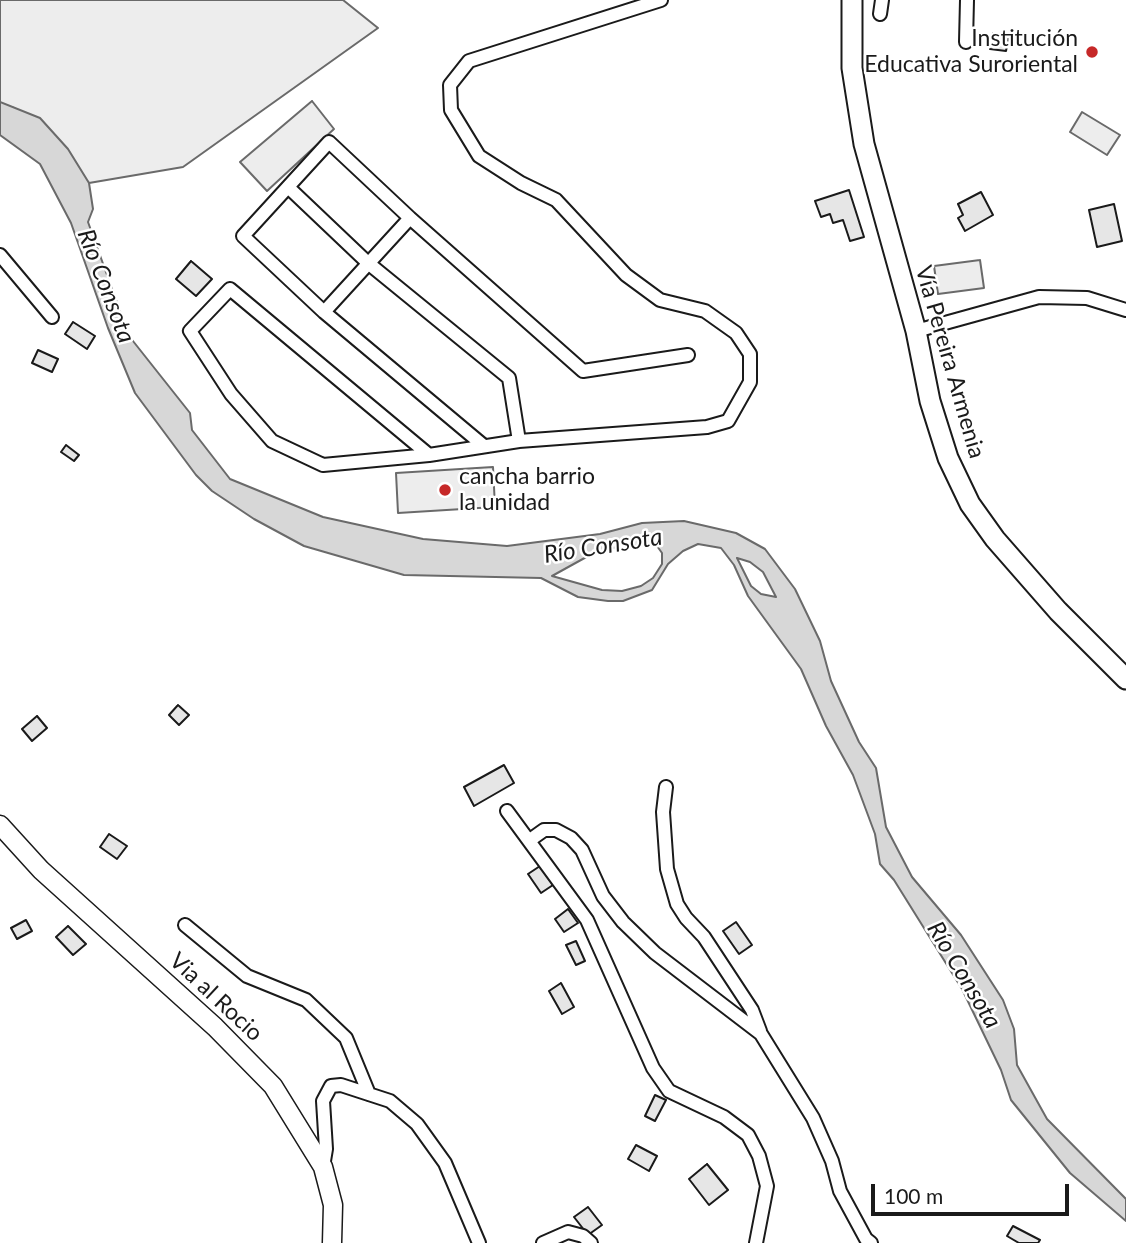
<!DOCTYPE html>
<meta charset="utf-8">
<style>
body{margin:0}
#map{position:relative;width:1126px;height:1243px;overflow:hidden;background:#fff;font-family:Lato,sans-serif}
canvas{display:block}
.scale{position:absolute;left:871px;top:1184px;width:198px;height:32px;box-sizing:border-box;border:4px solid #1a1a1a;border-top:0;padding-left:9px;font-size:21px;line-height:24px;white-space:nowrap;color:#1a1a1a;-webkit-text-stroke:5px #fff;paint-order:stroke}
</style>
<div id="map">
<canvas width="1126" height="1243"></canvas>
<div class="scale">100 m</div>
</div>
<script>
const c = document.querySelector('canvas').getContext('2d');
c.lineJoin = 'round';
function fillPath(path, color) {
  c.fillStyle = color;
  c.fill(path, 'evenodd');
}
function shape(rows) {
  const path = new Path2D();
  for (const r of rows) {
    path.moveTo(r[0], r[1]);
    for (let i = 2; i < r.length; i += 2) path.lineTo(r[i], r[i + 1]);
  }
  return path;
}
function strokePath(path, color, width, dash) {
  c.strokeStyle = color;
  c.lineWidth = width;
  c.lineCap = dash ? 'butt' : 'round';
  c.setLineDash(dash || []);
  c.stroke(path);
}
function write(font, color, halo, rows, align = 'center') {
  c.font = font + ' Lato,sans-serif';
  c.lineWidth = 5;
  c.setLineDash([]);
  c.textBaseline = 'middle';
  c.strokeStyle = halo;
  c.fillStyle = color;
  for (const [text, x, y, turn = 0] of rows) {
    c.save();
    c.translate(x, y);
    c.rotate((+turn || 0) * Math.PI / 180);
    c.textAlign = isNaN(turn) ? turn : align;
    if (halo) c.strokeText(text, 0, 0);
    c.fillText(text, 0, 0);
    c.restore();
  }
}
const built = shape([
 [0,0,343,0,378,28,183,167,89,183,14,108,0,104,0,0],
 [312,101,334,129,267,191,240,162,312,101],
 [1082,112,1120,135,1107,155,1070,132,1082,112],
 [980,260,984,288,938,294,934,266,980,260],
 [493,467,495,507,398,513,396,473,493,467]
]);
fillPath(built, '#ededed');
strokePath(built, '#6a6a6a', 2);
const water = shape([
 [0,102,40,118,68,149,89,183,93,209,88,222,129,336,190,413,192,430,230,479,323,517,423,539,507,546,600,534,642,523,684,521,736,533,765,549,795,589,820,641,831,681,859,742,876,768,886,827,912,877,961,935,1003,1000,1014,1029,1017,1065,1047,1119,1126,1199,1126,1221,1070,1173,1011,1100,1001,1070,962,989,894,880,880,864,875,834,853,775,826,726,801,669,748,596,734,565,721,548,698,544,683,551,668,564,652,590,623,601,608,601,578,597,541,578,404,575,304,546,254,519,212,491,196,475,135,393,108,328,71,223,40,164,0,135,0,102],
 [623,545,657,546,662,553,662,564,653,578,641,586,622,591,602,590,552,576,590,555,623,545],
 [737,558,750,562,763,572,776,597,761,594,751,586,737,558]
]);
fillPath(water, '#d7d7d7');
strokePath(water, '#6a6a6a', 2);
const building = shape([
 [993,33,1009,35,1006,51,990,49,993,33],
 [849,190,864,237,850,241,843,220,833,223,830,214,821,217,815,201,849,190],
 [981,192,993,215,965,231,958,218,963,215,958,204,981,192],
 [1114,204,1122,241,1097,247,1089,210,1114,204],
 [191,261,212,279,196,296,176,279,191,261],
 [73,322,95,336,87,349,65,334,73,322],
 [38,350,58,359,52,372,32,363,38,350],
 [66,445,79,455,74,461,61,452,66,445],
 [178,705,189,715,179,725,169,715,178,705],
 [37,716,47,728,32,741,22,729,37,716],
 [504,765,514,783,474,806,464,787,504,765],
 [109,834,127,846,117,859,100,847,109,834],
 [540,866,553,885,541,893,528,874,540,866],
 [568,909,578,923,564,932,555,919,568,909],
 [26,920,32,931,17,939,11,928,26,920],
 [736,922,752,945,739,954,723,931,736,922],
 [68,926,86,944,73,955,56,937,68,926],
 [576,941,585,961,576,965,566,945,576,941],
 [561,983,574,1007,562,1014,549,991,561,983],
 [655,1095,666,1100,655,1121,645,1116,655,1095],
 [636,1145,657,1156,649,1171,628,1159,636,1145],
 [707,1164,728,1190,709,1205,689,1179,707,1164],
 [588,1207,602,1225,588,1235,574,1217,588,1207],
 [1013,1226,1040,1240,1038,1243,1019,1243,1007,1236,1013,1226]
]);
fillPath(building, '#e6e6e6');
strokePath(building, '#1a1a1a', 2);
const street = shape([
 [880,14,882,0],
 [966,42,967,0],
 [288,187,368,263,509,378,519,441],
 [0,255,52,317],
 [324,312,410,218],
 [916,331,1039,297,1087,298,1126,310],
 [484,446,324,312,243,236,329,142,410,218,583,371,688,355],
 [429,455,230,289,190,331,231,394,272,441,323,465,429,455,519,441,707,427,728,421,750,382,750,354,736,333,705,311,660,300,626,275,556,200,521,183,479,156,451,110,450,85,469,61,661,0],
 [666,787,663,812,667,869,677,904,686,918,704,937,752,1010,760,1031],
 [507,811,587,920,653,1068,669,1091,724,1117,748,1135,759,1156,767,1186,756,1243],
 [530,840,544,830,556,830,571,838,582,850,603,896,623,922,655,953,761,1034,813,1118,832,1161,840,1191,866,1239,871,1243],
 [185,925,247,976,306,1000,346,1038,369,1094],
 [323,1167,326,1149,323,1101,331,1086,341,1085,390,1101,417,1124,445,1163,479,1243],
 [543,1243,568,1232,583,1236,591,1243]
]);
const secondary = shape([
 [0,825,41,870,215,1027,273,1086,323,1167,333,1205,332,1243]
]);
const primary = shape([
 [852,0,852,68,864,144,916,331,930,401,948,458,970,504,995,539,1058,611,1126,679]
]);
strokePath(street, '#1a1a1a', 16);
strokePath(secondary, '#1a1a1a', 21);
strokePath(primary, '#1a1a1a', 23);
strokePath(street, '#fff', 12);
strokePath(secondary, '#fff', 18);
strokePath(primary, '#fff', 19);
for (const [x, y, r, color] of [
 [1092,52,7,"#c62828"],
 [445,490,7,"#c62828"]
]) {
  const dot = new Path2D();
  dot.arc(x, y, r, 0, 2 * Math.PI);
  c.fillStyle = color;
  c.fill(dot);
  strokePath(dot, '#fff', 2.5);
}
write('23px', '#1a1a1a', '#fff', [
 ["Institución",1078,39],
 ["Educativa Suroriental",1078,65],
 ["cancha barrio",459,477,"left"],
 ["la unidad",459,503,"left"]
], 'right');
write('23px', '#1a1a1a', '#fff', [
 ["Vía Pereira Armenia",950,362,74],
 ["Via al Rocio",216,997,43]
]);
write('italic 24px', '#1a1a1a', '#fff', [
 ["Río Consota",106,286,69],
 ["Río Consota",603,546,-9],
 ["Río Consota",964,975,59]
]);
</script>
